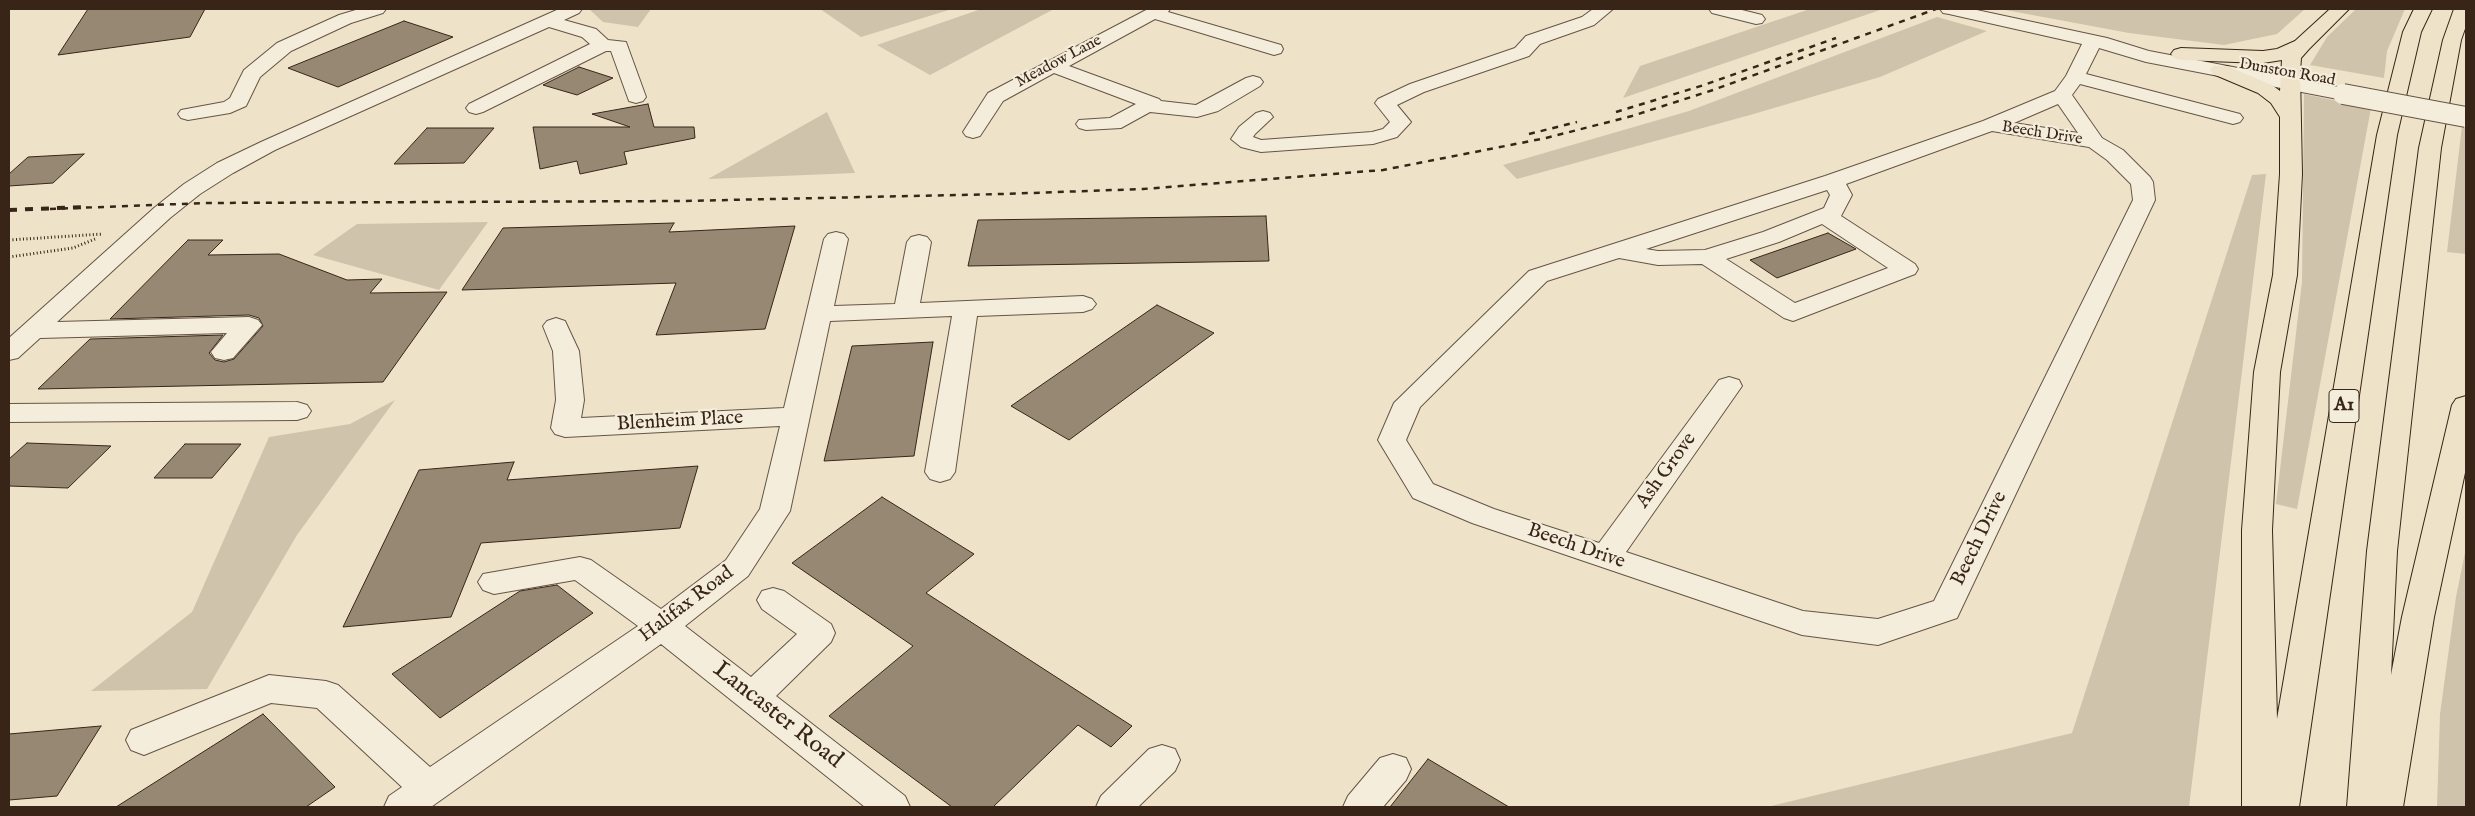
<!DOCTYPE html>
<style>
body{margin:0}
#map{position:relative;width:2475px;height:816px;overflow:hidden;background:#eee3c9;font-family:"IM FELL English",serif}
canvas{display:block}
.frame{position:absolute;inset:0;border:10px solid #382518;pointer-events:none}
</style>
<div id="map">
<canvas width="2475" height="816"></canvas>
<div class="frame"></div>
</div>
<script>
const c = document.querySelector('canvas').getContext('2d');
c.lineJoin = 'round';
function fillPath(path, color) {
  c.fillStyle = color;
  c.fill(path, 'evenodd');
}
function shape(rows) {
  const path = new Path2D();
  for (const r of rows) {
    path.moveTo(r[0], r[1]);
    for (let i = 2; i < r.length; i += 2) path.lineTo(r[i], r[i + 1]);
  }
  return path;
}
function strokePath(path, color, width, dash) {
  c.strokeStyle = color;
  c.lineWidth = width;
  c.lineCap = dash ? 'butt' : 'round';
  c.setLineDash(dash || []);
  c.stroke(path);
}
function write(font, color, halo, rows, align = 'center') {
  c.font = font + ' "IM FELL English",serif';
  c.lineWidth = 4.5;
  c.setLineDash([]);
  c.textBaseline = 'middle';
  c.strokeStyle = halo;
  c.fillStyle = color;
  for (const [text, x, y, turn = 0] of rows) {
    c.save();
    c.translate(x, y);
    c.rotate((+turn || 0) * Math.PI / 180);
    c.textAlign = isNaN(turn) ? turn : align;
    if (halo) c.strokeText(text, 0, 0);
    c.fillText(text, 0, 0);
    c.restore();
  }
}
fillPath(shape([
 [589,9,651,9,638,27,603,22],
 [820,9,952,9,861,37],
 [981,9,1054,9,930,75,877,45],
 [1810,9,1883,9,1623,98,1640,66],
 [2000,9,2305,9,2277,34,2224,45,2129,33],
 [2356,9,2405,9,2387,51,2384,78,2310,65,2327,37],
 [1937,17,1987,31,1880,77,1750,115,1517,179,1503,165,1689,111],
 [2304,94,2371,108,2297,509,2276,504,2302,282],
 [827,112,855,173,708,179],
 [2462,126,2466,127,2466,254,2447,252],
 [2266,174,2189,807,1767,807,2072,733,2252,175],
 [488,222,439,290,313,255,357,224],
 [395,400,297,535,207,689,91,691,192,612,269,437,350,424],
 [2466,548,2466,807,2437,807,2440,714,2456,597]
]), '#cfc3ab');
const building = shape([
 [88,9,205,9,190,37,58,55,88,9],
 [404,21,453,37,338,87,288,68,404,21],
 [579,67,613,78,577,95,543,85,579,67],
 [648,104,654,127,694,127,695,138,624,152,627,164,580,174,577,161,540,169,533,127,630,127,592,114,648,104],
 [427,128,494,128,464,163,394,164,427,128],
 [84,154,53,183,9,186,9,174,28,157,84,154],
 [1266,216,1269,261,968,266,978,220,1266,216],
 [674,223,669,232,795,226,765,329,656,335,676,283,462,290,503,228,674,223],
 [1828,233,1856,249,1777,278,1750,260,1828,233],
 [188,240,223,240,208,255,279,254,347,280,382,279,370,293,447,292,383,382,38,389,90,339,223,335,209,353,215,360,224,362,234,359,263,326,259,318,249,315,110,319,188,240],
 [1157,305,1214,333,1069,440,1011,406,1157,305],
 [933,342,914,456,824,461,852,346,933,342],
 [27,443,111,446,68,488,9,486,9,459,27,443],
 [185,444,241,444,212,478,154,478,185,444],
 [514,462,507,480,698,466,680,528,481,543,451,617,343,627,419,470,514,462],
 [882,497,974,554,926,593,1132,726,1111,747,1078,725,993,807,952,807,829,716,913,646,792,563,882,497],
 [557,585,593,613,440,718,392,674,520,591,557,585],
 [263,714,335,787,306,807,116,807,263,714],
 [101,726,57,796,9,800,9,734,101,726],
 [1428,759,1509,807,1390,807,1428,759]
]);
fillPath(building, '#978874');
strokePath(building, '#382518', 1);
const minor = shape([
 [359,9,386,9,383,13,351,23,291,51,260,77,246,106,230,113,188,120,181,118,178,114,181,110,224,102,230,98,244,70,277,43,339,15,359,9],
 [559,9,582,9,579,13,564,20,596,29,608,40,626,42,646,97,643,101,636,103,629,101,611,51,606,51,483,112,476,114,469,112,466,108,469,104,590,44,582,37,549,27,275,150,233,173,200,194,170,218,57,322,249,317,258,320,262,325,233,358,224,360,215,358,211,352,227,333,40,338,18,358,9,360,9,338,154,208,184,184,217,163,261,142,559,9],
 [1148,9,1170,9,1168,12,1281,45,1283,49,1281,53,1274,55,1155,19,1069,66,1159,99,1161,101,1196,105,1246,78,1253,76,1260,78,1263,82,1260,86,1218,111,1197,117,1150,112,1121,128,1086,130,1079,128,1076,124,1079,120,1110,118,1136,104,1054,73,1003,101,980,136,973,138,966,136,963,132,988,93,1148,9],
 [1593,9,1613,9,1594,25,1540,44,1529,56,1424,92,1397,105,1411,122,1397,137,1373,144,1261,152,1241,147,1231,139,1239,127,1256,113,1263,111,1270,113,1273,117,1255,134,1253,137,1261,140,1372,132,1383,129,1390,122,1375,103,1378,99,1410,84,1515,48,1526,36,1582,17,1593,9],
 [1709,9,1738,9,1762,15,1765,19,1762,23,1756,24,1712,13,1709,9],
 [1940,9,1972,9,2107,38,2149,51,2343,88,2350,90,2353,94,2350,98,2343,100,2146,62,2099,48,2086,74,2240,114,2243,118,2240,122,2233,124,2080,84,2072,95,2102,138,2123,150,2150,177,2153,182,2155,200,1957,618,1878,645,1802,635,1472,523,1413,498,1378,440,1394,403,1529,271,1825,176,1983,121,2055,91,2066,76,2082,44,1949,14,1943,13,1940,9],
 [2058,104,2078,133,2014,123,2058,104],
 [1992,131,2089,147,2107,160,2131,184,2133,200,1934,601,1878,619,1803,611,1626,552,1742,386,1739,380,1729,377,1719,380,1599,543,1494,509,1433,484,1406,440,1420,407,1547,281,1619,258,1658,265,1702,264,1784,318,1793,321,1915,274,1918,269,1915,264,1841,216,1852,195,1846,184,1992,131],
 [1827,190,1830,195,1824,208,1763,232,1705,250,1658,251,1646,249,1827,190],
 [1822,224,1888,268,1795,303,1726,259,1779,242,1822,224],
 [836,232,844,234,848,239,834,306,895,304,907,242,911,237,919,235,927,237,931,242,920,303,1083,296,1092,299,1096,304,1092,309,1083,312,977,316,955,472,950,479,940,482,930,479,925,472,952,316,830,321,790,511,748,576,685,626,751,677,797,634,762,609,757,600,762,591,773,588,784,591,831,624,835,633,831,642,776,696,905,796,910,807,865,807,661,644,431,807,384,807,389,796,402,787,317,708,271,703,144,755,131,750,126,740,131,730,269,675,326,681,338,685,430,767,638,626,575,580,494,594,483,590,478,582,483,574,580,557,591,560,661,609,726,560,760,509,780,426,565,437,555,434,551,428,556,400,553,351,543,326,547,321,556,318,565,321,579,351,584,400,581,418,784,408,824,239,828,234,836,232],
 [297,402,307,405,311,411,307,417,297,420,9,422,9,404,297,402],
 [1162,745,1175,749,1180,760,1175,771,1138,807,1096,807,1101,796,1149,749,1162,745],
 [1393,754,1406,758,1411,769,1406,780,1383,807,1343,807,1348,796,1380,758,1393,754]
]);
const highway = shape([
 [2330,9,2349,9,2309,49,2301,58,2300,73,2302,174,2297,275,2280,372,2272,530,2277,719,2377,135,2403,32,2414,9,2432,9,2421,32,2397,135,2299,807,2242,807,2242,530,2254,372,2273,275,2280,174,2280,117,2271,103,2258,93,2213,74,2210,70,2213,66,2227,66,2272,85,2280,91,2282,60,2263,63,2181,60,2174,58,2171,54,2174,50,2181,48,2263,51,2277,49,2295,41,2330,9],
 [2454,9,2466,9,2466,26,2461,40,2441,148,2397,551,2391,675,2402,617,2452,405,2456,399,2466,396,2466,468,2434,617,2403,807,2347,807,2367,551,2419,148,2443,40,2454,9]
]);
strokePath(minor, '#665444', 2);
strokePath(highway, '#382518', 2);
strokePath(shape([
 [9,240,103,234],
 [9,257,73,248,95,239]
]), '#382518', 3, [1, 2.5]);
fillPath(minor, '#f4eddc');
fillPath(highway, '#eee3c9');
strokePath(shape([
 [1616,112,1704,85,1836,38],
 [1529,134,1577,122],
 [50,209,205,203,682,201,1003,194,1143,189,1383,170,1546,138,1632,116,1713,90,1936,9]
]), '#382518', 2.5, [6, 6]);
strokePath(shape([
 [9,210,85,207]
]), '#382518', 4, [8, 8]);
const minorBridge = shape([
 [2343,94,2466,117]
]);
strokePath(minorBridge, '#665444', 22, []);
strokePath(minorBridge, '#f4eddc', 20);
write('16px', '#382518', '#f4eddc', [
 ["Meadow Lane",1059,62,-28],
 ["Dunston Road",2287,73,10],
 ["Beech Drive",2042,134,9]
]);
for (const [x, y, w] of [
 [2344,406,30]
]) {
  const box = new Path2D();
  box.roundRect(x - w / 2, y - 16.5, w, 33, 4);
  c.fillStyle = '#f4eddc';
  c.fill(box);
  strokePath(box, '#382518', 1);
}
write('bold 19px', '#382518', null, [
 ["A1",2344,406]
]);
write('20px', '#382518', '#f4eddc', [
 ["Blenheim Place",680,422,-3],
 ["Ash Grove",1667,471,-54],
 ["Beech Drive",1980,539,-64],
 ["Beech Drive",1576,547,19],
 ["Halifax Road",687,605,-37]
]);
write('24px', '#382518', '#f4eddc', [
 ["Lancaster Road",777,716,38]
]);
</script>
